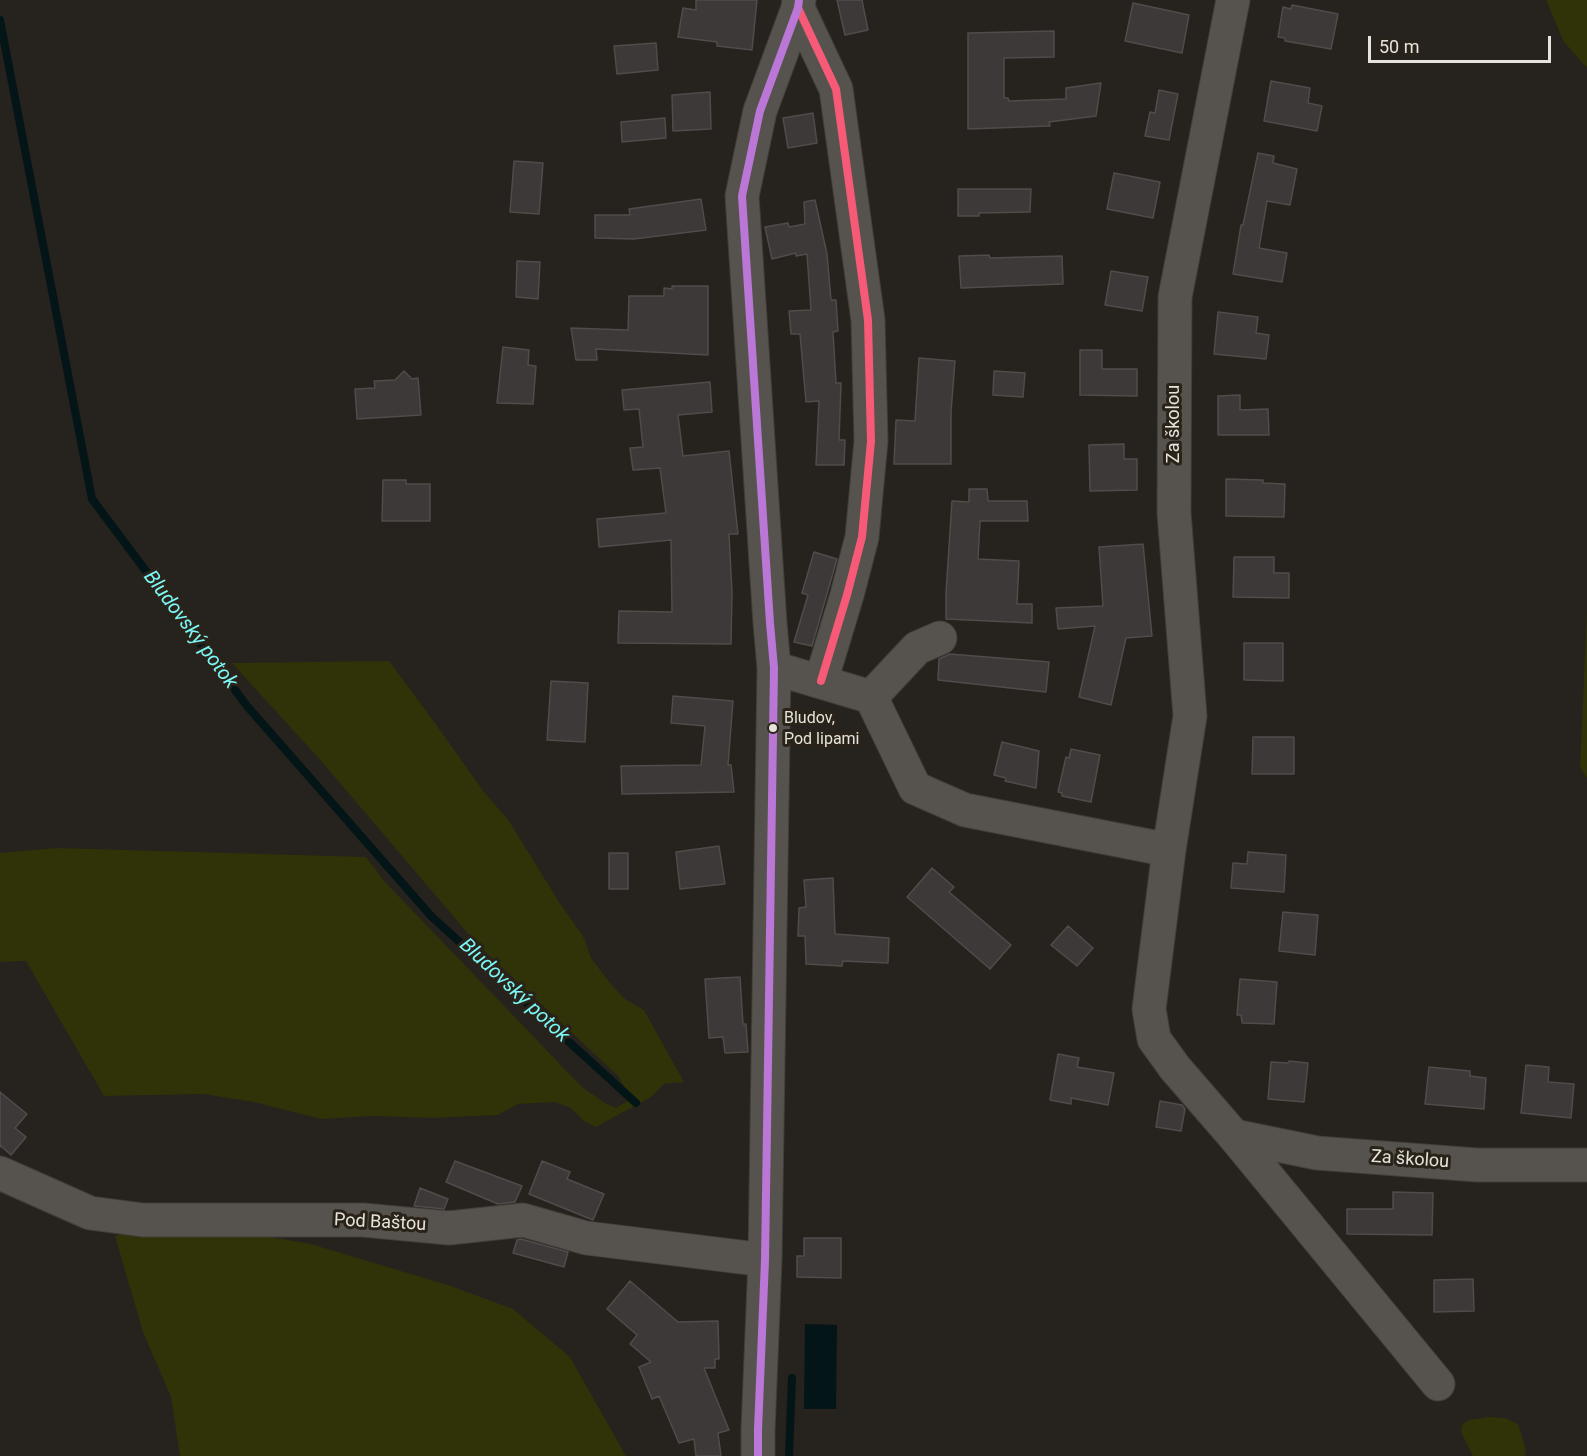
<!DOCTYPE html>
<meta charset="utf-8">
<style>
body{margin:0}
#map{position:relative;width:1587px;height:1456px;overflow:hidden;background:#26221d;font-family:Roboto,sans-serif}
canvas{display:block}
.scale{position:absolute;left:1368px;top:36px;width:183px;height:27px;box-sizing:border-box;border:3px solid #e7e3dc;border-top:0;padding-left:8px;font-size:18px;line-height:21px;white-space:nowrap;color:#e7e3dc;-webkit-text-stroke:4px #2a2319;paint-order:stroke}
</style>
<div id="map">
<canvas width="1587" height="1456"></canvas>
<div class="scale">50 m</div>
</div>
<script>
const c = document.querySelector('canvas').getContext('2d');
c.lineJoin = 'round';
function fillPath(path, color) {
  c.fillStyle = color;
  c.fill(path, 'evenodd');
}
function shape(rows) {
  const path = new Path2D();
  for (const r of rows) {
    path.moveTo(r[0], r[1]);
    for (let i = 2; i < r.length; i += 2) path.lineTo(r[i], r[i + 1]);
  }
  return path;
}
function strokePath(path, color, width, dash) {
  c.strokeStyle = color;
  c.lineWidth = width;
  c.lineCap = dash ? 'butt' : 'round';
  c.setLineDash(dash || []);
  c.stroke(path);
}
function write(font, color, halo, rows, align = 'center') {
  c.font = font + ' Roboto,sans-serif';
  c.lineWidth = 6;
  c.setLineDash([]);
  c.textBaseline = 'middle';
  c.strokeStyle = halo;
  c.fillStyle = color;
  for (const [text, x, y, turn = 0] of rows) {
    c.save();
    c.translate(x, y);
    c.rotate((+turn || 0) * Math.PI / 180);
    c.textAlign = isNaN(turn) ? turn : align;
    if (halo) c.strokeText(text, 0, 0);
    c.fillText(text, 0, 0);
    c.restore();
  }
}
fillPath(shape([
 [1546,0,1587,0,1587,68,1564,42],
 [1587,611,1587,778,1580,767],
 [389,661,435,723,484,792,509,821,559,902,584,938,591,958,610,983,625,999,644,1010,684,1082,664,1084,651,1097,596,1127,584,1121,571,1108,555,1102,518,1104,498,1115,432,1118,373,1116,321,1119,254,1102,203,1094,104,1096,26,961,0,962,0,853,57,848,366,857,385,882,582,1087,605,1103,616,1108,631,1099,618,1076,477,944,322,762,232,663],
 [176,1221,311,1244,451,1286,513,1309,570,1357,626,1456,180,1456,171,1397,143,1332,115,1236],
 [1489,1417,1505,1418,1518,1424,1525,1446,1526,1456,1473,1456,1461,1432,1462,1425,1469,1420]
]), '#303208');
fillPath(shape([
 [805,1324,837,1325,836,1409,804,1409]
]), '#031516');
strokePath(shape([
 [0,20,92,499,247,706,431,916,636,1103],
 [789,1456,792,1378]
]), '#031516', 8);
const building = shape([
 [696,0,757,0,752,50,717,46,717,42,678,37,683,8,696,10,696,0],
 [837,0,862,0,868,30,845,35,837,0],
 [1133,3,1189,15,1182,53,1125,41,1133,3],
 [1292,5,1338,14,1331,49,1285,41,1285,38,1278,37,1283,7,1291,9,1292,5],
 [1054,31,1054,57,1004,58,1004,98,1008,98,1009,101,1066,99,1066,88,1101,83,1096,116,1049,122,1050,126,968,129,968,33,1054,31],
 [656,43,658,70,617,74,614,46,656,43],
 [1271,81,1310,88,1308,103,1322,106,1317,131,1264,121,1271,81],
 [1159,90,1178,94,1169,140,1145,136,1150,112,1155,113,1159,90],
 [710,92,711,129,673,131,672,95,710,92],
 [813,113,817,143,788,148,783,118,813,113],
 [665,118,666,138,622,142,621,122,665,118],
 [1258,153,1274,156,1273,163,1297,169,1290,205,1267,201,1259,248,1287,253,1282,282,1233,274,1241,225,1243,225,1258,153],
 [514,161,543,163,539,214,510,212,514,161],
 [1114,173,1160,182,1153,218,1107,209,1114,173],
 [958,189,1031,189,1030,212,979,213,979,216,958,216,958,189],
 [701,199,706,230,634,239,595,238,595,215,630,215,629,209,701,199],
 [815,200,827,254,831,300,836,300,838,331,833,332,836,383,841,383,839,440,845,440,844,465,816,465,819,401,806,402,800,334,791,334,789,311,811,310,807,254,796,256,796,253,772,259,765,227,788,223,789,227,805,224,804,202,815,200],
 [989,255,990,258,1062,256,1063,284,961,288,959,256,989,255],
 [517,261,540,262,538,299,516,297,517,261],
 [1111,271,1148,277,1142,311,1105,305,1111,271],
 [672,286,708,286,708,355,596,349,597,360,576,360,571,328,628,330,629,296,664,296,664,288,672,289,672,286],
 [1218,312,1258,317,1256,333,1269,335,1266,359,1214,354,1218,312],
 [503,347,529,350,528,365,536,366,533,404,497,403,503,347],
 [1080,350,1102,350,1102,369,1137,369,1137,396,1080,395,1080,350],
 [919,358,955,361,951,412,951,464,894,464,896,420,915,421,919,358],
 [404,371,412,379,418,378,421,415,357,419,355,389,375,388,374,381,395,380,404,371],
 [994,371,1025,373,1023,397,993,395,994,371],
 [710,382,712,412,678,415,683,456,729,451,738,534,729,534,732,592,731,644,618,643,619,611,672,612,671,540,599,547,597,519,666,513,660,468,633,470,630,448,643,447,639,409,624,410,622,390,710,382],
 [1240,395,1240,410,1268,409,1269,435,1218,435,1218,396,1240,395],
 [1124,444,1124,459,1137,459,1137,490,1090,491,1089,445,1124,444],
 [1226,479,1263,480,1263,483,1285,484,1284,517,1226,516,1226,479],
 [383,480,406,480,406,484,430,484,430,521,382,521,383,480],
 [969,489,987,489,988,501,1027,501,1028,521,980,521,978,559,1019,561,1017,604,1032,604,1032,623,946,619,946,593,952,501,969,502,969,489],
 [1143,544,1152,636,1126,638,1111,705,1079,697,1095,626,1058,629,1056,608,1103,606,1099,547,1143,544],
 [814,552,837,559,812,646,794,642,808,595,802,593,814,552],
 [1234,557,1274,557,1274,573,1289,573,1289,598,1233,597,1234,557],
 [1244,643,1283,643,1283,681,1244,680,1244,643],
 [950,654,1049,662,1046,692,938,680,939,659,950,654],
 [551,681,588,683,585,742,547,740,551,681],
 [673,696,733,701,728,765,731,765,734,792,622,794,621,766,701,765,705,726,671,723,673,696],
 [1253,737,1294,737,1294,774,1252,774,1253,737],
 [1002,742,1039,751,1036,788,1005,781,1006,778,994,775,1002,742],
 [1071,749,1100,755,1091,802,1062,796,1062,793,1058,792,1066,757,1069,758,1071,749],
 [719,846,725,884,680,889,676,852,719,846],
 [1248,852,1286,855,1284,892,1231,888,1233,863,1247,864,1248,852],
 [609,853,628,853,628,889,609,889,609,853],
 [932,868,954,887,949,892,1011,945,990,969,907,897,932,868],
 [833,878,835,934,889,938,888,963,843,961,842,966,806,964,805,936,798,936,799,908,806,907,804,880,833,878],
 [1283,912,1318,915,1315,955,1279,951,1283,912],
 [1068,926,1093,948,1077,966,1051,945,1068,926],
 [740,977,743,1024,746,1024,748,1052,725,1053,723,1037,709,1038,705,979,740,977],
 [1240,979,1277,982,1274,1024,1242,1023,1241,1015,1237,1015,1240,979],
 [1058,1054,1079,1058,1077,1067,1114,1073,1108,1105,1071,1098,1071,1104,1050,1100,1058,1054],
 [1289,1061,1308,1063,1304,1102,1268,1099,1271,1062,1288,1063,1289,1061],
 [1526,1065,1549,1067,1548,1082,1574,1084,1571,1118,1521,1113,1526,1065],
 [1429,1067,1470,1071,1470,1076,1486,1078,1484,1109,1425,1104,1429,1067],
 [0,1092,27,1114,15,1128,26,1137,11,1155,1,1146,0,1147,0,1092],
 [1160,1101,1182,1105,1185,1109,1181,1131,1156,1127,1160,1101],
 [455,1161,522,1186,515,1202,498,1204,446,1182,455,1161],
 [542,1161,570,1172,567,1179,604,1194,593,1220,529,1194,542,1161],
 [420,1188,448,1199,444,1209,414,1206,420,1188],
 [1393,1192,1433,1193,1432,1235,1347,1234,1347,1209,1393,1209,1393,1192],
 [804,1238,841,1238,841,1278,797,1277,797,1256,804,1256,804,1238],
 [521,1239,568,1252,564,1267,513,1253,517,1240,521,1239],
 [1473,1279,1474,1311,1434,1312,1434,1280,1473,1279],
 [630,1281,678,1322,718,1321,719,1359,715,1359,715,1368,704,1368,729,1430,718,1433,721,1456,696,1456,694,1439,679,1443,659,1396,652,1399,639,1367,651,1362,630,1344,637,1335,607,1309,630,1281]
]);
fillPath(building, '#3d3938');
strokePath(building, '#504c4b', 1.5);
const minor = shape([
 [1233,0,1175,297,1174,513,1190,716,1169,850,1149,1009,1154,1039,1175,1068,1234,1136,1438,1384],
 [798,8,836,89,868,320,871,441,862,537,847,595,821,681],
 [774,668,871,697],
 [871,697,915,788,965,810,1169,850],
 [871,697,917,648,940,638],
 [1234,1136,1317,1153,1477,1165,1587,1165],
 [0,1173,90,1213,143,1220,363,1220,449,1228,523,1220,586,1238,765,1260],
 [758,1456,758,1430,765,1260,774,668,770,623,742,196,760,111,798,8,799,0]
]);
strokePath(minor, '#413e3a', 35);
strokePath(minor, '#56534e', 33);
strokePath(shape([
 [798,8,836,89,868,320,871,441,862,537,847,595,821,681]
]), '#f75a77', 8);
strokePath(shape([
 [758,1456,758,1430,765,1260,774,668,770,623,742,196,760,111,798,8,799,0]
]), '#ba77d6', 8);
for (const [x, y, r, color] of [
 [773,728,5,"#e7e3dc"]
]) {
  const dot = new Path2D();
  dot.arc(x, y, r, 0, 2 * Math.PI);
  c.fillStyle = color;
  c.fill(dot);
  strokePath(dot, '#2a2319', 2);
}
write('16px', '#e7e3dc', '#2a2319', [
 ["Bludov,",784,719],
 ["Pod lipami",784,740]
], 'left');
write('18px', '#e7e3dc', '#2a2319', [
 ["Za školou",1174,424,-90],
 ["Za školou",1410,1160,4],
 ["Pod Baštou",380,1223,3]
]);
write('italic 20px', '#7bf9f9', '#2a2319', [
 ["Bludovský potok",190,630,53],
 ["Bludovský potok",514,991,43]
]);
</script>
